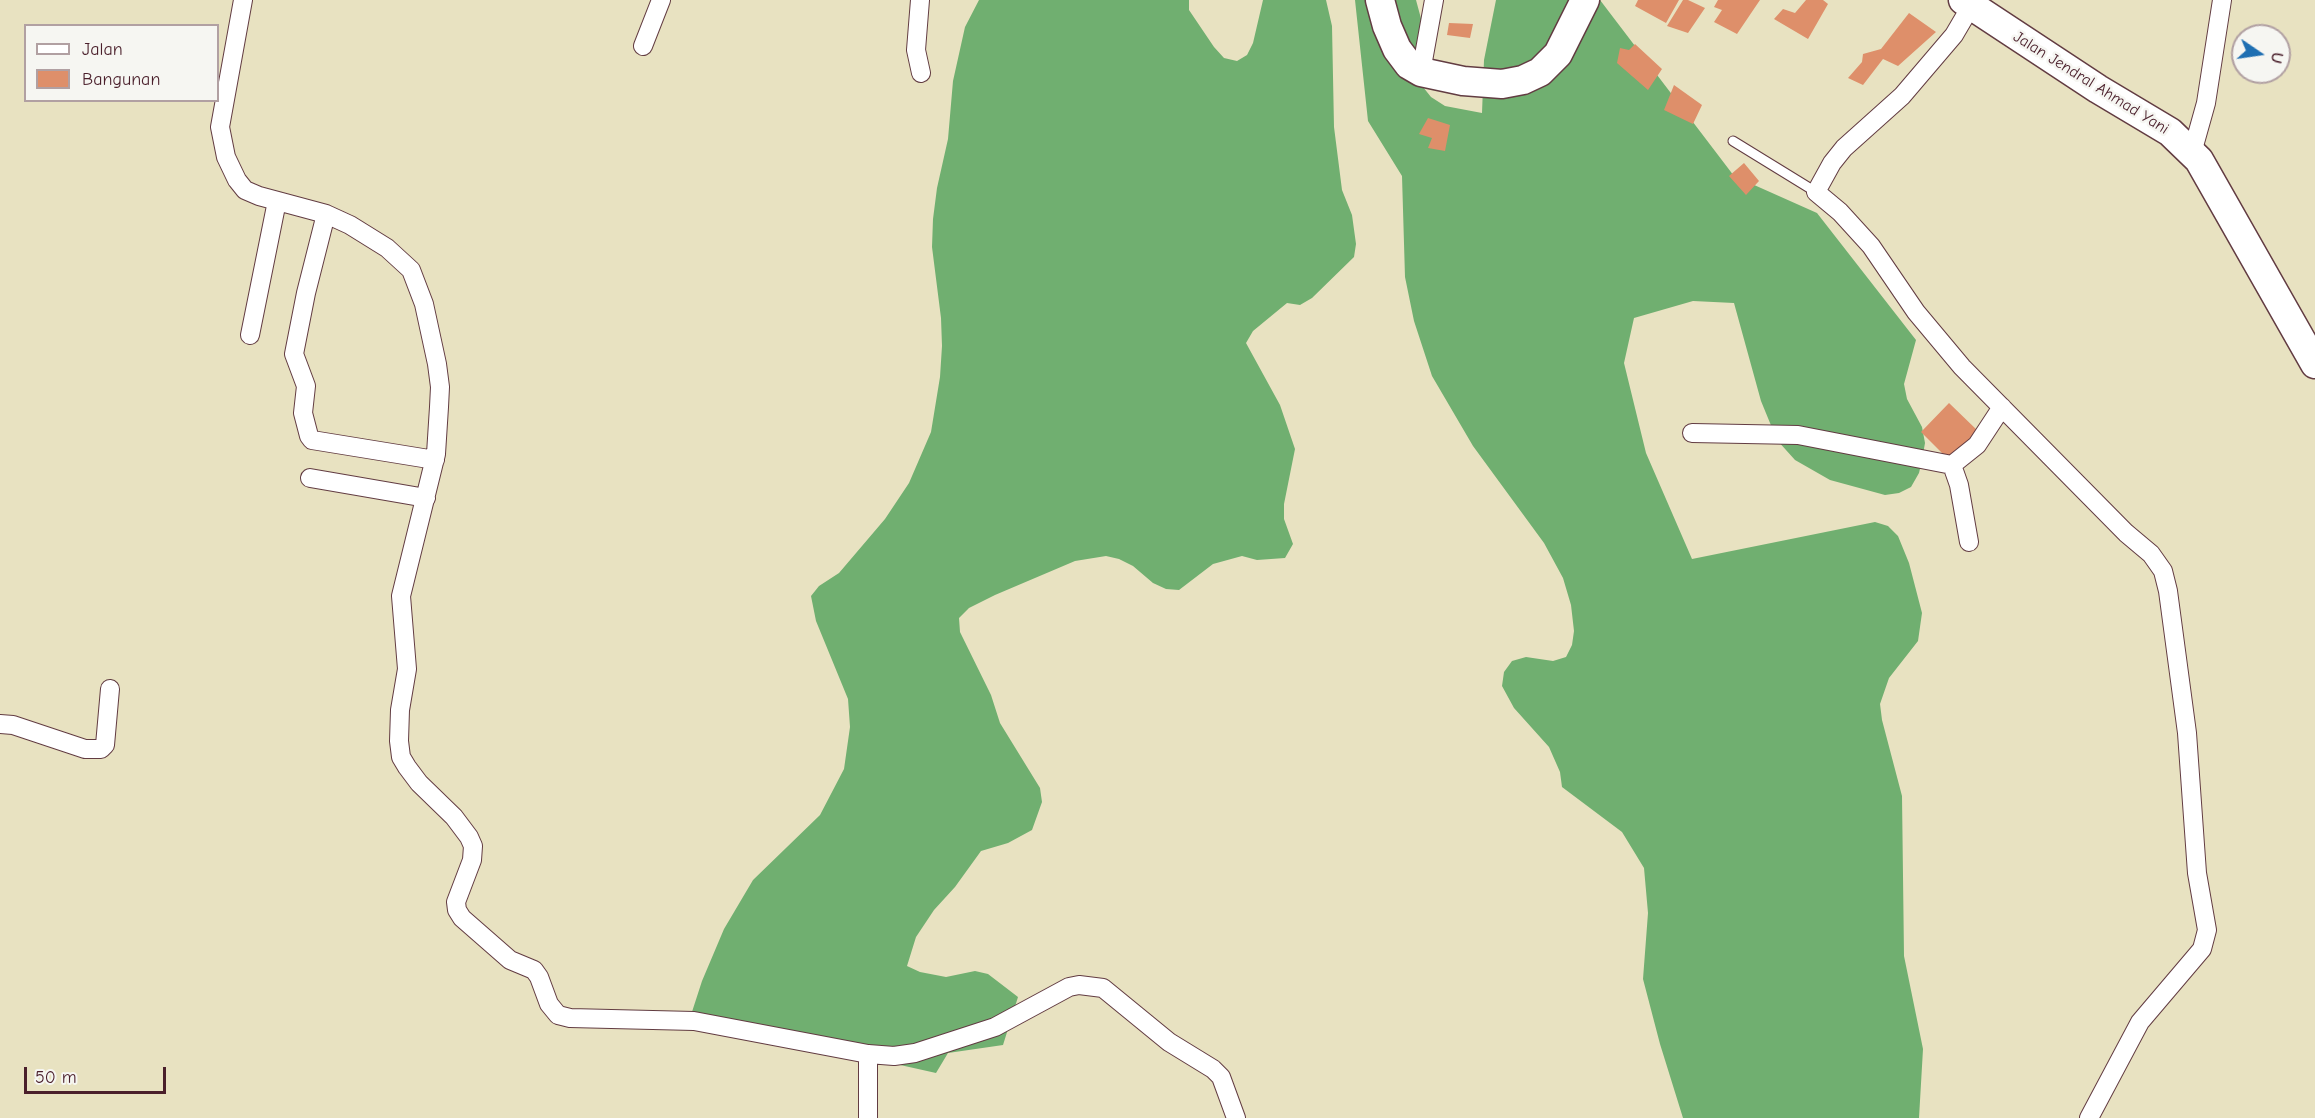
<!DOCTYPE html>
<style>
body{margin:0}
#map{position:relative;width:2315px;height:1118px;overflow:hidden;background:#e8e2c1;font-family:"Comic Neue",sans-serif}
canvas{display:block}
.legend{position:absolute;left:24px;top:24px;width:195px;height:78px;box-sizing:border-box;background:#f6f6f2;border:2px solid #b1a0a2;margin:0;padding:8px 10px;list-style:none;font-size:18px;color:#4a1f2b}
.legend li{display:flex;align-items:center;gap:12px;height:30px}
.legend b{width:30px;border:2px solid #b1a0a2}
.north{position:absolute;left:2231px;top:24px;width:60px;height:60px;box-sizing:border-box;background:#f6f6f2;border:2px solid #b1a0a2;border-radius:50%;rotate:103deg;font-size:16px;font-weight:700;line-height:24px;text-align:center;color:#4a1f2b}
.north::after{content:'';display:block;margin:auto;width:21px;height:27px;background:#1f6fb2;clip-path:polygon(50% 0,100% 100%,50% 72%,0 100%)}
.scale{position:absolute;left:24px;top:1067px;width:142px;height:27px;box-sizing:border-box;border:3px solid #4a1f2b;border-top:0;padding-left:8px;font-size:18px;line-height:21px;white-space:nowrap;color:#4a1f2b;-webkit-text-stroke:4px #f6f6f2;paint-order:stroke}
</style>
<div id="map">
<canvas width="2315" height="1118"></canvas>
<ul class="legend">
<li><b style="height:8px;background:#fff"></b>Jalan</li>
<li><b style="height:16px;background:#de8f6a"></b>Bangunan</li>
</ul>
<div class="north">U</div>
<div class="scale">50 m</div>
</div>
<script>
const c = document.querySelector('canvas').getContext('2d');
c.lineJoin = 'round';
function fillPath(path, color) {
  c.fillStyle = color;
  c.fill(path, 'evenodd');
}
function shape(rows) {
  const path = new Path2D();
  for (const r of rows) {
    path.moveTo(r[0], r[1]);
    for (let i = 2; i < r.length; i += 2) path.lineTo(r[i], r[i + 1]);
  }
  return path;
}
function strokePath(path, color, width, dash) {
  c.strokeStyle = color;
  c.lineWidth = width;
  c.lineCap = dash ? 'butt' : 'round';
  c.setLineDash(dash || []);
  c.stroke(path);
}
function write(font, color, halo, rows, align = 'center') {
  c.font = font + ' "Comic Neue",sans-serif';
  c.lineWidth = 5;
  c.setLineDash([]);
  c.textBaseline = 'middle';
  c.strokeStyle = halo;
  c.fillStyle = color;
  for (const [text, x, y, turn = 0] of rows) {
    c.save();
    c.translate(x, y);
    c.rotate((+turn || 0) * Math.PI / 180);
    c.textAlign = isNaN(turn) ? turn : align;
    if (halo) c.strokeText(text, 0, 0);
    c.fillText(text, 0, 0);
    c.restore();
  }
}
fillPath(shape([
 [979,0,1189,0,1189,10,1214,47,1224,58,1237,61,1247,55,1253,43,1263,0,1326,0,1332,26,1334,127,1342,190,1352,215,1356,244,1354,257,1312,298,1300,305,1287,303,1253,331,1246,343,1280,405,1295,449,1284,504,1284,519,1293,544,1285,558,1257,560,1242,556,1213,564,1179,590,1166,589,1153,583,1133,566,1119,559,1106,556,1075,561,995,595,969,608,959,618,960,632,991,695,1000,723,1040,788,1042,802,1032,830,1008,843,981,851,955,887,934,910,916,937,907,966,920,972,946,977,975,971,988,974,1018,997,1003,1045,948,1053,936,1073,690,1018,702,981,724,929,753,880,820,815,844,769,850,727,848,699,816,621,811,596,819,586,839,573,885,519,909,483,931,432,940,377,942,346,941,318,932,247,933,219,937,188,948,139,953,81,965,27],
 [1355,0,1416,0,1423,26,1420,72,1423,87,1431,97,1445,106,1482,113,1484,60,1496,0,1600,0,1734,176,1817,213,1916,340,1904,384,1907,399,1922,427,1925,443,1922,460,1919,473,1911,487,1899,493,1885,495,1830,480,1795,460,1777,440,1761,401,1734,303,1693,301,1634,318,1624,363,1646,453,1692,559,1875,522,1888,526,1898,536,1909,563,1922,613,1918,641,1889,678,1880,704,1882,720,1902,796,1904,956,1923,1049,1919,1118,1683,1118,1660,1044,1643,979,1648,913,1644,868,1622,832,1562,787,1560,772,1549,747,1514,708,1502,686,1504,672,1512,661,1526,657,1553,661,1566,657,1572,645,1574,631,1571,605,1563,578,1544,543,1473,446,1432,376,1414,321,1405,277,1402,176,1368,121]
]), '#70af70');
fillPath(shape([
 [1638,0,1679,0,1666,23,1635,6],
 [1683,0,1688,0,1705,8,1688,33,1667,26],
 [1718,0,1760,0,1737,34,1714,22,1722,10,1714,7],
 [1806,0,1823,0,1828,4,1808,39,1774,19,1783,9,1795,13],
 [1909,13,1936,32,1898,66,1883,59,1863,85,1848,78,1862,62,1863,54,1881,49],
 [1449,23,1473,24,1470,38,1447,35],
 [1635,44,1662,69,1648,90,1617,63,1620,48,1629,50],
 [1674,85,1702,105,1693,124,1664,110],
 [1428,118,1450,125,1445,151,1428,148,1432,138,1419,134],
 [1744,163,1759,181,1746,195,1729,176],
 [1949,403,1978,431,1949,460,1921,432]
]), '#de8f6a');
const lane = shape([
 [1733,141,1816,192]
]);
const street = shape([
 [243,0,220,127,226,157,237,180,245,190,259,196,326,214,350,225,387,248,411,270,424,304,437,364,440,387,439,407,436,454,401,596,407,669,400,710,399,741,401,757,407,767,419,783,454,817,469,837,473,846,472,860,456,902,457,910,462,918,510,960,534,970,539,977,549,1004,558,1015,570,1018,694,1021,868,1054,894,1056,915,1053,995,1027,1069,987,1079,985,1103,988,1169,1042,1213,1069,1221,1077,1236,1118],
 [920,0,916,50,921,73],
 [1971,6,1954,35,1902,96,1844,148,1832,163,1816,192,1840,212,1871,246,1916,312,1962,367,2126,533,2151,554,2163,571,2168,591,2187,733,2197,873,2207,930,2202,949,2140,1022,2089,1118],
 [643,46,661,0],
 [1421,72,1434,0],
 [2192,153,2206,103,2222,0],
 [326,214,306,293,294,354,306,386,303,413,309,436,312,440,435,460],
 [250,335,277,201],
 [1692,433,1798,435,1952,465,1977,445,2002,407],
 [1952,465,1959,485,1969,542],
 [310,478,426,498],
 [0,724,13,725,85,749,101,749,105,745,110,689],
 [868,1118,868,1054]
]);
const primary = shape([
 [1380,0,1387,26,1397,49,1409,65,1421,72,1463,81,1502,84,1523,80,1540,72,1558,54,1585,0],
 [1963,0,2098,89,2170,132,2199,160,2315,364]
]);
strokePath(lane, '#623c42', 11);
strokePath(street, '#623c42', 20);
strokePath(primary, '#623c42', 31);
strokePath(lane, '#fff', 9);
strokePath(street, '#fff', 18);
strokePath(primary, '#fff', 28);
write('16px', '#4a1f2b', '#f6f6f2', [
 ["Jalan Jendral Ahmad Yani",2091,83,32]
]);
</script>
